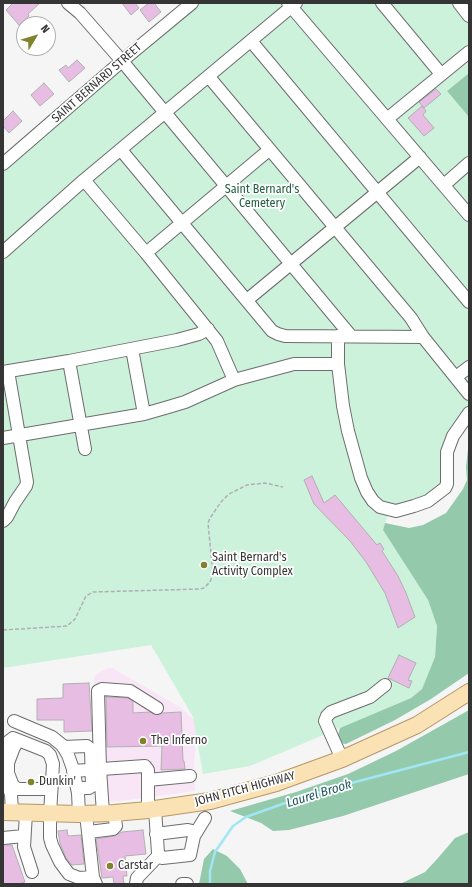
<!DOCTYPE html>
<style>
body{margin:0}
#map{position:relative;width:472px;height:887px;overflow:hidden;background:#f5f5f6;font-family:"Fira Sans Condensed",sans-serif}
canvas{display:block}
.frame{position:absolute;inset:0;border:4px solid #353535;pointer-events:none}
.north{position:absolute;left:16px;top:16px;width:40px;height:40px;box-sizing:border-box;background:#fff;border:1px solid #aeaeae;border-radius:50%;rotate:52deg;font-size:11px;font-weight:700;line-height:16px;text-align:center;color:#353535}
.north::after{content:'';display:block;margin:auto;width:14px;height:18px;background:#80832d;clip-path:polygon(50% 0,100% 100%,50% 72%,0 100%)}
</style>
<div id="map">
<canvas width="472" height="887"></canvas>
<div class="frame"></div>
<div class="north">N</div>
</div>
<script>
const c = document.querySelector('canvas').getContext('2d');
c.lineJoin = 'round';
function fillPath(path, color) {
  c.fillStyle = color;
  c.fill(path, 'evenodd');
}
function shape(rows) {
  const path = new Path2D();
  for (const r of rows) {
    path.moveTo(r[0], r[1]);
    for (let i = 2; i < r.length; i += 2) path.lineTo(r[i], r[i + 1]);
  }
  return path;
}
function strokePath(path, color, width, dash) {
  c.strokeStyle = color;
  c.lineWidth = width;
  c.lineCap = dash ? 'butt' : 'round';
  c.setLineDash(dash || []);
  c.stroke(path);
}
function write(font, color, halo, rows, align = 'center') {
  c.font = font + ' "Fira Sans Condensed",sans-serif';
  c.lineWidth = 3.5;
  c.setLineDash([]);
  c.textBaseline = 'middle';
  c.strokeStyle = halo;
  c.fillStyle = color;
  for (const [text, x, y, turn = 0] of rows) {
    c.save();
    c.translate(x, y);
    c.rotate((+turn || 0) * Math.PI / 180);
    c.textAlign = isNaN(turn) ? turn : align;
    if (halo) c.strokeText(text, 0, 0);
    c.fillText(text, 0, 0);
    c.restore();
  }
}
fillPath(shape([
 [108,668,112,668,180,707,194,720,196,733,194,765,195,791,120,801,99,802,96,769,94,677,98,673]
]), '#f8e5f6');
fillPath(shape([
 [192,3,469,3,469,73,447,91,469,117,469,413,453,436,445,488,389,510,383,530,428,600,437,626,435,657,422,689,411,698,250,766,203,774,193,717,151,645,3,668,3,164]
]), '#ccf2dc');
fillPath(shape([
 [469,73,469,117,447,91],
 [469,440,469,673,431,699,395,720,346,744,339,743,337,738,340,728,411,698,422,689,435,657,437,626,428,600,383,530,385,523,409,528,423,525,446,513,463,489,467,480,466,467],
 [469,710,469,774,343,816,289,830,273,831,261,823,230,811,296,792,348,774,396,751],
 [469,832,469,884,400,884,425,872,438,858,455,838],
 [213,849,227,856,240,869,248,884,199,884,204,859]
]), '#94caab');
strokePath(shape([
 [210,884,210,871,215,852,233,826,246,817,285,803,340,786,469,752]
]), '#a0e6f3', 2.5);
const building = shape([
 [13,3,40,3,28,14,29,16,19,25,6,10,13,3],
 [122,3,135,3,139,8,131,15,122,3],
 [149,3,154,3,161,12,149,22,140,10,149,3],
 [77,60,85,68,69,82,59,70,66,65,68,68,77,60],
 [44,83,54,94,40,106,31,95,44,83],
 [436,89,441,94,424,108,419,102,436,89],
 [422,106,426,111,423,115,434,128,424,136,408,118,422,106],
 [13,111,22,121,9,133,3,126,3,121,13,111],
 [312,476,324,503,335,495,377,545,380,543,384,549,382,551,398,576,406,593,415,617,398,628,385,593,366,562,350,541,314,504,304,480,312,476],
 [399,655,416,663,408,680,412,681,409,688,388,678,399,655],
 [89,683,92,731,64,732,64,720,37,720,37,699,63,698,63,684,89,683],
 [106,697,128,698,133,702,133,713,150,712,157,715,162,713,181,712,183,761,184,761,185,769,161,770,162,746,107,747,106,697],
 [67,830,68,836,81,835,84,864,72,865,66,858,60,843,58,831,67,830],
 [143,830,146,854,125,856,127,876,123,876,124,884,114,884,113,877,102,878,96,839,114,836,122,832,143,830],
 [3,845,12,845,25,882,19,884,3,884,3,845]
]);
fillPath(building, '#e8bde3');
strokePath(building, '#b1b0b0', 1);
const minor = shape([
 [68,3,80,13,122,61,351,336],
 [288,3,469,215],
 [382,3,441,74],
 [459,3,469,16],
 [251,41,469,302],
 [209,77,411,318,423,337,469,394],
 [387,119,469,52],
 [121,150,272,331,278,334,285,336,423,337],
 [3,164,122,61,192,3],
 [84,180,146,253,217,341,234,380],
 [444,185,469,163],
 [3,252,84,180,296,3],
 [146,253,269,150],
 [247,300,420,157],
 [338,336,338,364,343,406,348,431,361,478,367,492,373,501,380,507,396,511,414,506,428,501,445,488,447,484,447,452,453,436,469,413],
 [132,349,144,414],
 [69,361,85,449],
 [3,372,69,361,177,340,199,334,208,329],
 [456,377,469,367],
 [3,438,144,414,165,408,185,402,234,380,294,364,338,364],
 [3,521,7,517,15,502,26,486,27,482,8,371],
 [14,721,52,737,62,745,68,755,73,769,78,793,79,814],
 [15,746,14,747,8,763,8,773,13,786,18,789,51,789],
 [63,747,87,746,91,750,92,786,89,788,77,788],
 [3,754,9,741,13,738,46,751,50,755,53,764,50,814,50,838,52,845,60,862,69,874,79,878,93,877],
 [342,759,325,721,327,716,331,712,370,697,385,685],
 [73,771,145,766,148,770,148,810],
 [5,780,11,794,12,812],
 [148,780,190,776],
 [155,809,158,853,162,858,190,855,194,836,205,818],
 [26,813,24,847,32,872],
 [103,813,100,769,98,691,102,689,130,691,157,708],
 [86,814,93,877,96,884],
 [89,832,113,829,116,826,114,813],
 [156,834,188,830,196,832],
 [3,838,24,836],
 [136,884,137,878,159,855],
 [182,884,187,884]
]);
const major = shape([
 [3,812,79,814,114,813,148,810,210,801,276,783,342,759,417,725,469,692]
]);
strokePath(minor, '#6d6d6e', 14);
strokePath(major, '#b49868', 18);
strokePath(shape([
 [3,630,67,626,75,619,86,596,93,592,200,589,204,588,210,582,213,574,208,523,210,518,221,502,229,494,247,485,265,483,283,487]
]), '#b0b0b1', 1.5, [4, 2]);
strokePath(minor, '#fff', 12);
strokePath(major, '#fbe2b5', 16);
for (const [x, y, r, color] of [
 [204,565,4,"#80832d"],
 [143,741,4,"#80832d"],
 [31,782,4,"#80832d"],
 [110,866,4,"#80832d"]
]) {
  const dot = new Path2D();
  dot.arc(x, y, r, 0, 2 * Math.PI);
  c.fillStyle = color;
  c.fill(dot);
  strokePath(dot, '#fff', 1.5);
}
write('12px', '#353535', '#fff', [
 ["SAINT BERNARD STREET",97,83,-41],
 ["JOHN FITCH HIGHWAY",245,789,-15]
]);
write('12px', '#215f42', '#fff', [
 ["Saint Bernard's",262,190],
 ["Cemetery",262,204]
]);
write('12px', '#353535', '#fff', [
 ["Saint Bernard's",212,558],
 ["Activity Complex",212,572],
 ["The Inferno",151,741],
 ["Dunkin'",39,782],
 ["Carstar",118,866]
], 'left');
write('italic 13px', '#1b555f', '#fff', [
 ["Laurel Brook",319,794,-17]
]);
</script>
